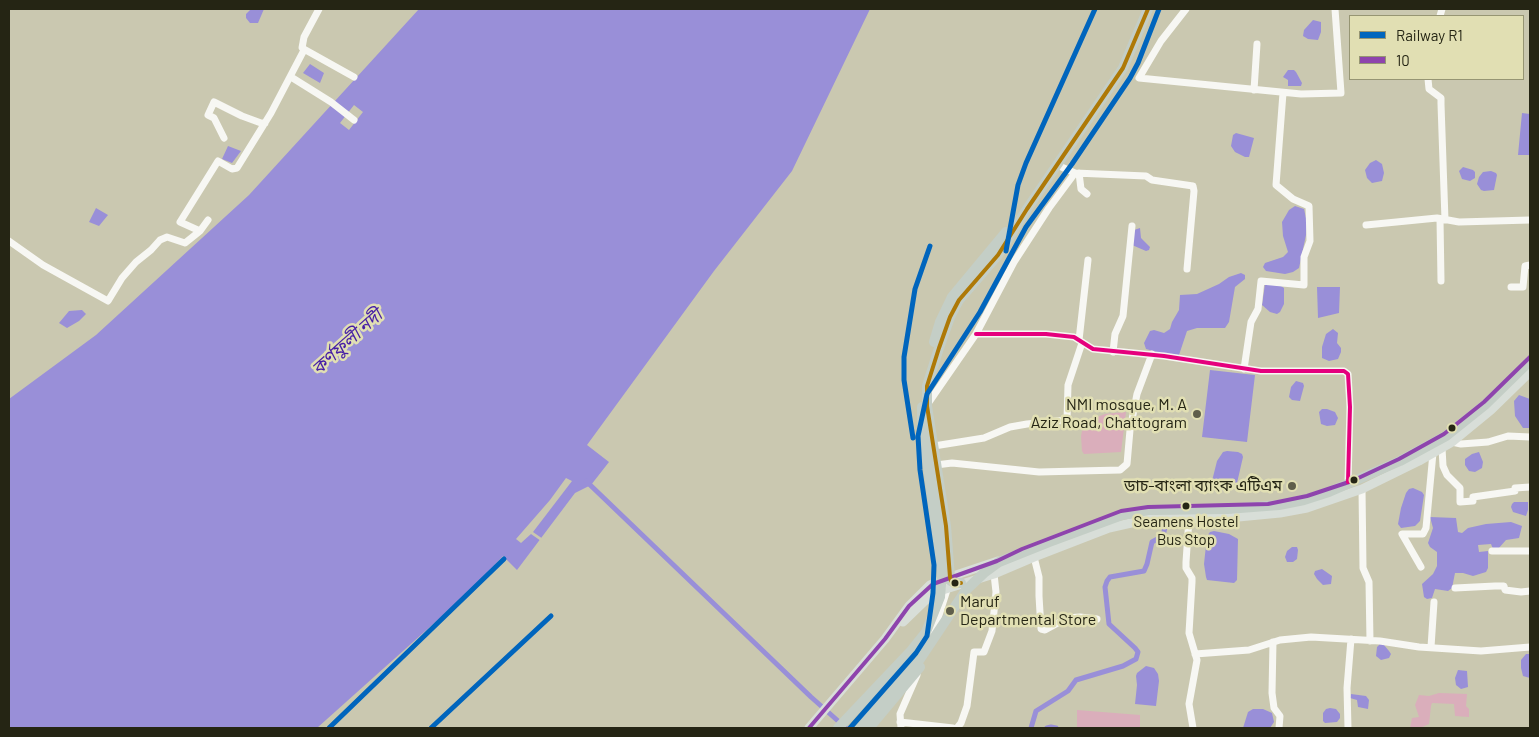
<!DOCTYPE html>
<meta charset="utf-8">
<style>
body{margin:0}
#map{position:relative;width:1539px;height:737px;overflow:hidden;background:#cac8b0;font-family:Barlow,sans-serif}
canvas{display:block}
.frame{position:absolute;inset:0;border:10px solid #252514;pointer-events:none}
.legend{position:absolute;left:1349px;top:15px;width:175px;height:65px;box-sizing:border-box;background:#e1dfb3;border:1px solid #969573;margin:0;padding:6px 9px;list-style:none;font-size:15px;color:#252514}
.legend li{display:flex;align-items:center;gap:10px;height:25px}
.legend b{width:25px;border:1px solid #969573}
</style>
<div id="map">
<canvas width="1539" height="737"></canvas>
<div class="frame"></div>
<ul class="legend">
<li><b style="height:6px;background:#0065bd"></b>Railway R1</li>
<li><b style="height:6px;background:#8e44ad"></b>10</li>
</ul>
</div>
<script>
const c = document.querySelector('canvas').getContext('2d');
c.lineJoin = 'round';
function fillPath(path, color) {
  c.fillStyle = color;
  c.fill(path, 'evenodd');
}
function shape(rows) {
  const path = new Path2D();
  for (const r of rows) {
    path.moveTo(r[0], r[1]);
    for (let i = 2; i < r.length; i += 2) path.lineTo(r[i], r[i + 1]);
  }
  return path;
}
function strokePath(path, color, width, dash) {
  c.strokeStyle = color;
  c.lineWidth = width;
  c.lineCap = dash ? 'butt' : 'round';
  c.setLineDash(dash || []);
  c.stroke(path);
}
function write(font, color, halo, rows, align = 'center') {
  c.font = font + ' Barlow,"Noto Sans Bengali",sans-serif';
  c.lineWidth = 5;
  c.setLineDash([]);
  c.textBaseline = 'middle';
  c.strokeStyle = halo;
  c.fillStyle = color;
  for (const [text, x, y, turn = 0] of rows) {
    c.save();
    c.translate(x, y);
    c.rotate((+turn || 0) * Math.PI / 180);
    c.textAlign = isNaN(turn) ? turn : align;
    if (halo) c.strokeText(text, 0, 0);
    c.fillText(text, 0, 0);
    c.restore();
  }
}
fillPath(shape([
 [1126,412,1121,452,1084,454,1082,451,1081,436,1083,426,1087,421,1105,414],
 [1439,693,1467,694,1466,706,1469,709,1469,717,1455,716,1454,704,1432,703,1431,706,1429,724,1420,728,1410,728,1412,718,1419,717,1415,705,1419,695,1429,696],
 [1077,710,1140,715,1140,728,1077,728]
]), '#daaebb');
fillPath(shape([
 [251,9,264,9,258,23,250,23,246,18,246,14],
 [419,9,870,9,792,171,714,271,587,445,609,462,591,485,575,493,517,570,503,556,470,591,317,728,9,728,9,399,96,335,249,195],
 [1313,20,1321,22,1321,32,1318,40,1308,39,1303,36,1304,30],
 [310,64,324,73,320,83,303,73],
 [1288,70,1294,70,1296,72,1302,83,1301,86,1288,86,1288,80,1283,77],
 [1522,113,1530,114,1530,155,1518,155],
 [1236,133,1254,138,1249,157,1245,157,1235,152,1231,146,1233,135],
 [228,146,241,151,232,163,222,159],
 [1376,160,1382,164,1384,173,1382,181,1372,183,1367,178,1365,170,1370,163],
 [1463,167,1473,170,1475,172,1475,178,1470,181,1462,179,1459,171],
 [1491,171,1496,173,1497,175,1494,190,1484,191,1481,190,1477,184,1479,177,1483,172],
 [1295,206,1304,209,1307,223,1306,235,1299,268,1293,272,1285,274,1266,271,1263,267,1265,263,1283,257,1288,252,1283,236,1282,222,1289,210],
 [96,208,108,215,99,226,89,222],
 [1140,228,1141,238,1150,247,1149,250,1146,251,1132,245,1134,230],
 [1241,273,1245,275,1245,279,1235,287,1229,322,1225,328,1197,328,1187,331,1179,355,1164,354,1146,349,1144,343,1150,331,1154,330,1164,333,1170,329,1172,322,1179,310,1180,295,1197,294,1219,284,1229,277],
 [1265,284,1281,286,1284,288,1284,304,1280,312,1277,314,1270,312,1262,305],
 [1317,287,1340,287,1339,313,1318,318],
 [82,310,86,314,79,321,67,328,59,323,69,311],
 [1333,329,1338,333,1337,343,1341,348,1341,352,1338,359,1329,361,1322,358,1322,347,1326,334],
 [1210,370,1255,375,1247,442,1202,437],
 [1296,381,1303,383,1304,386,1300,401,1292,400,1289,397,1291,387],
 [1519,395,1530,399,1530,428,1523,428,1515,416,1514,401],
 [1322,409,1327,409,1335,412,1338,418,1335,425,1327,426,1321,424,1319,412],
 [1227,451,1238,452,1242,454,1243,457,1237,483,1229,491,1214,489,1211,485,1217,461,1223,452],
 [1479,452,1483,462,1482,468,1475,472,1469,471,1465,465,1465,459,1472,454],
 [1413,488,1422,492,1424,495,1420,521,1415,526,1401,528,1398,524,1401,508,1406,493,1409,489],
 [1514,502,1528,502,1528,510,1526,516,1513,512,1511,507,1512,504],
 [1430,517,1456,518,1458,532,1462,533,1468,528,1486,524,1511,522,1522,526,1519,538,1506,540,1498,549,1493,549,1491,544,1478,545,1479,552,1488,551,1488,568,1486,572,1473,576,1463,573,1455,573,1452,588,1448,591,1435,589,1432,598,1427,599,1424,597,1422,584,1433,574,1437,566,1437,552,1430,547,1428,543,1433,528],
 [1214,531,1229,534,1238,539,1237,580,1234,583,1207,580,1206,577,1204,564,1207,536,1210,532],
 [1292,547,1297,547,1298,550,1297,559,1293,562,1287,562,1285,557,1287,551],
 [1322,569,1332,576,1331,584,1323,585,1317,579,1314,574,1315,571],
 [1380,644,1384,645,1389,651,1391,654,1389,658,1381,660,1376,656,1377,647],
 [1526,654,1530,654,1530,678,1523,676,1521,668,1521,660],
 [1146,666,1154,668,1158,674,1159,681,1156,706,1135,704,1137,685,1136,676,1137,673],
 [1458,670,1467,671,1468,687,1461,689,1456,685,1455,678],
 [1351,694,1366,696,1369,700,1368,709,1358,707,1357,700,1350,698],
 [1330,708,1336,709,1340,714,1340,718,1337,722,1325,723,1323,721,1323,713,1326,709],
 [1253,709,1263,709,1272,713,1274,722,1270,728,1243,728,1248,712]
]), '#998fd8');
fillPath(shape([
 [354,105,363,112,349,130,340,123],
 [566,478,572,481,533,532,543,539,541,541,531,534,521,543,516,539,550,500]
]), '#cac8b0');
strokePath(shape([
 [586,481,811,697,846,728],
 [1031,728,1036,711,1068,691,1076,680,1123,666,1136,659,1138,652,1135,648,1109,624,1105,587,1107,581,1110,577,1144,571,1147,564,1152,542,1163,536,1166,523],
 [1047,728,1051,727,1056,728]
]), '#998fd8', 5);
strokePath(shape([
 [319,9,304,37,302,48,354,77],
 [1186,9,1161,41,1139,78,1301,94,1341,93,1335,9],
 [1440,16,1442,9],
 [291,77,331,102,354,120],
 [1428,79,1429,89,1441,98,1441,104,1445,220],
 [1254,90,1257,44],
 [224,138,214,118,208,115,214,102,242,116,261,123,265,123],
 [1057,165,1075,173],
 [1079,173,1081,189,1087,194],
 [1440,219,1441,281],
 [1366,225,1437,218,1459,222,1530,220],
 [200,231,208,220],
 [9,241,43,265,108,301,122,278,136,262,151,250,160,240,167,237,185,243,200,231,180,222,218,161,232,169,237,168,271,113,304,50],
 [1511,287,1523,287,1525,266,1530,265],
 [976,334,1046,334,1074,337,1093,349,1164,356,1261,371,1344,371,1348,374,1350,407,1348,482],
 [1079,340,1088,260],
 [1113,352,1115,334,1123,316,1132,226],
 [1244,369,1251,322,1258,309,1261,281,1304,285,1304,257,1310,241,1309,206,1293,199,1276,185,1283,93],
 [927,405,976,334,1014,262,1049,208,1075,173,1146,176,1152,180,1193,186,1194,191,1187,269],
 [1452,442,1461,444,1488,442,1508,436,1530,437],
 [934,446,984,438,1010,427,1027,424,1067,420,1068,385,1082,343],
 [1442,448,1443,466,1447,475,1460,488,1460,502,1473,501,1473,497,1515,491,1515,488,1530,487],
 [936,465,952,463,1039,472,1120,470,1127,464,1130,430,1137,394,1152,354],
 [1362,489,1363,568,1369,582,1370,641],
 [1189,518,1186,562,1186,568,1192,578,1192,582,1189,633,1197,660,1189,704,1193,728],
 [1492,551,1530,551],
 [1034,557,1039,577,1039,596,1041,629,1045,630,1067,618,1080,617,1097,619],
 [1421,567,1402,534,1423,534,1426,528,1433,453],
 [1455,588,1495,586,1504,586,1505,590,1521,592,1530,591],
 [933,634,948,587],
 [1273,642,1272,693,1274,708,1280,716,1279,728],
 [1431,647,1434,602],
 [1195,654,1249,650,1280,640,1311,637,1380,641,1419,647,1481,651,1530,647],
 [900,722,953,728],
 [901,728,900,714,917,675],
 [957,728,961,723,967,706,974,652,984,652,992,631,996,592,994,574],
 [1348,728,1347,688,1351,639]
]), '#f7f7f3', 7);
strokePath(shape([
 [903,622,933,593,994,574,1034,557,1109,528,1149,519,1228,518,1280,513,1307,508,1362,489,1419,461,1452,442,1491,410,1530,372],
 [809,728,885,639,909,606,930,585,950,577,998,561]
]), '#d8ded8', 9);
strokePath(shape([
 [934,342,940,322,952,297,1006,232],
 [961,583,955,583,951,581,950,577,946,526,927,406,927,386,939,348,950,317,959,300,998,255,1027,209,1123,68,1148,9],
 [838,728,910,652,926,632,940,597,942,571,922,421,922,407],
 [860,728,903,676,918,662,966,590,984,573,999,562,1049,542,1122,515,1148,510,1227,509,1279,505,1304,500,1329,492,1400,461,1446,436,1486,404,1530,361],
 [869,728,920,667]
]), '#c4cec6', 10);
strokePath(shape([
 [809,728,885,639,909,606,933,584,997,561,1022,549,1121,511,1148,507,1268,504,1307,496,1352,481,1399,459,1444,434,1484,402,1530,357]
]), '#8e44ad', 4);
strokePath(shape([
 [976,334,1046,334,1074,337,1093,349,1164,356,1261,371,1344,371,1348,374,1350,407,1348,482]
]), '#e5007d', 4);
strokePath(shape([
 [961,583,955,583,951,581,950,577,946,526,927,406,927,386,939,348,950,317,959,300,998,255,1027,209,1123,68,1148,9]
]), '#ae7907', 4);
strokePath(shape([
 [1006,251,1018,185,1026,163,1095,9],
 [913,438,904,380,904,357,915,289,930,246],
 [329,728,504,559],
 [431,728,551,616],
 [850,728,916,653,927,636,933,593,934,565,920,470,918,436,927,394,980,312,1026,227,1072,164,1130,78,1138,63,1159,9]
]), '#0065bd', 5);
for (const [x, y, r, color] of [
 [1197,414,5,"#5f5e4b"],
 [1452,428,4.5,"#252514"],
 [1354,480,4.5,"#252514"],
 [1292,486,5,"#5f5e4b"],
 [1186,506,4.5,"#252514"],
 [955,583,4.5,"#252514"],
 [950,611,5,"#5f5e4b"]
]) {
  const dot = new Path2D();
  dot.arc(x, y, r, 0, 2 * Math.PI);
  c.fillStyle = color;
  c.fill(dot);
  strokePath(dot, '#e1dfb3', 2);
}
write('15px', '#252514', '#e1dfb3', [
 ["Seamens Hostel",1186,522],
 ["Bus Stop",1186,540]
]);
write('16px', '#252514', '#e1dfb3', [
 ["NMI mosque, M. A",1187,405],
 ["Aziz Road, Chattogram",1187,423],
 ["ডাচ-বাংলা ব্যাংক এটিএম",1282,486],
 ["Maruf",960,602,"left"],
 ["Departmental Store",960,620,"left"]
], 'right');
write('italic 18px', '#451da6', '#e1dfb3', [
 ["কর্ণফুলী নদী",347,342,-42]
]);
</script>
